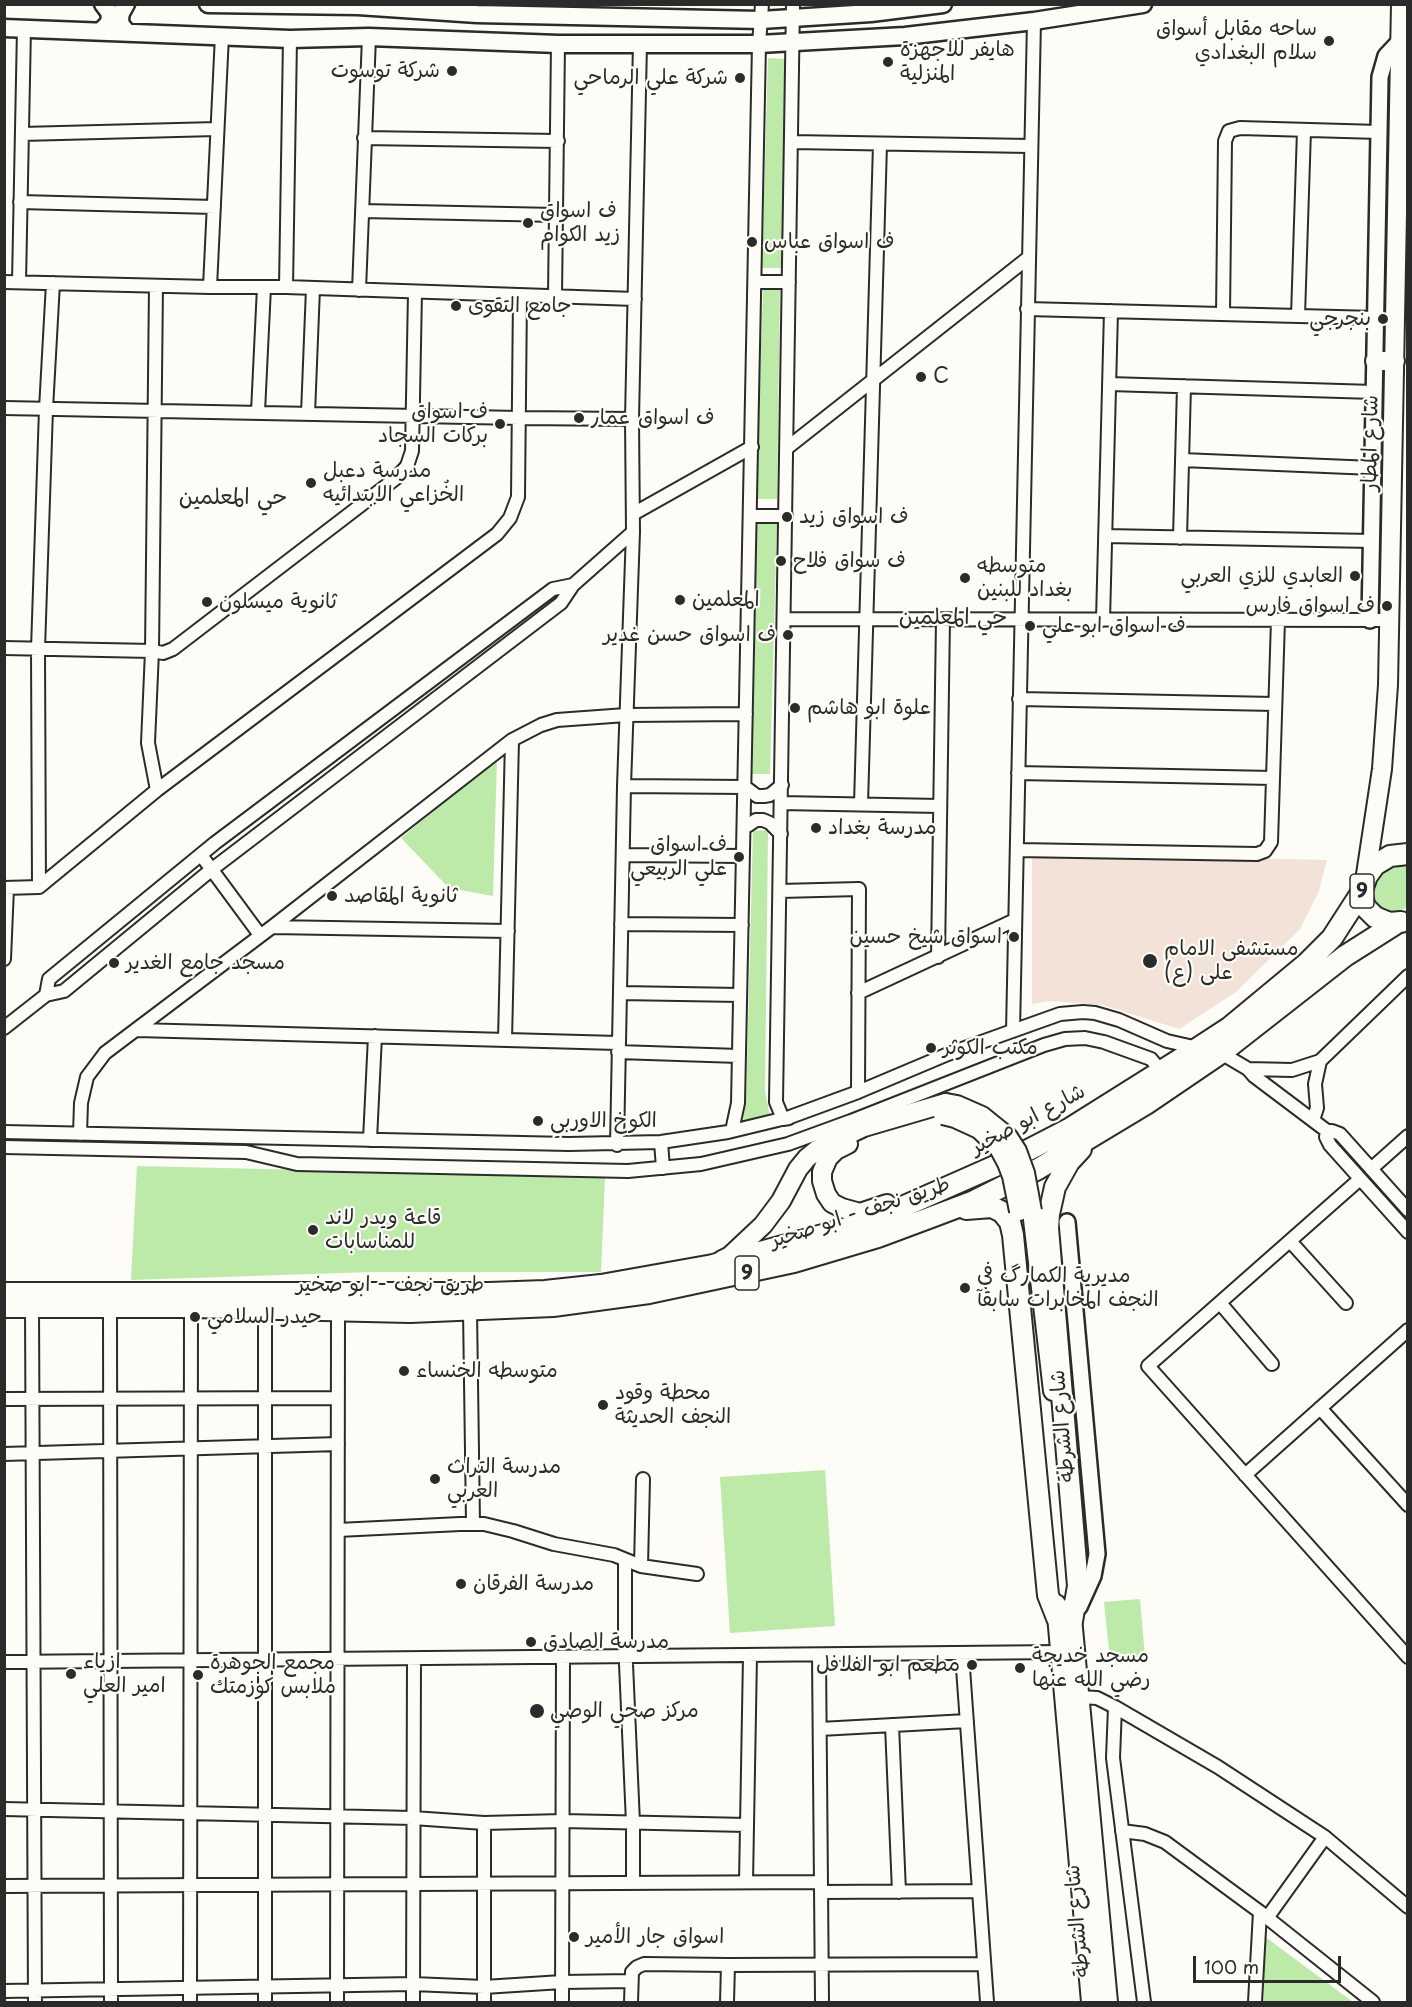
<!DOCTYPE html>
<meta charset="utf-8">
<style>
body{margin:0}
#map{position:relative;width:1412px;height:2007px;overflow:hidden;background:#fdfcf7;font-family:"Playpen Sans",sans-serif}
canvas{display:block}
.frame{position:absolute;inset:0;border:6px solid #2b2b2b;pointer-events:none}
.scale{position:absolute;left:1193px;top:1956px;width:148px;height:27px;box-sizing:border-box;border:3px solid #2b2b2b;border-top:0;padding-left:8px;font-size:18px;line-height:21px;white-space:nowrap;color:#2b2b2b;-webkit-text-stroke:4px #fdfcf7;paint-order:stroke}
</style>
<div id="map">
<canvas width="1412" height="2007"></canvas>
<div class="frame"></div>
<div class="scale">100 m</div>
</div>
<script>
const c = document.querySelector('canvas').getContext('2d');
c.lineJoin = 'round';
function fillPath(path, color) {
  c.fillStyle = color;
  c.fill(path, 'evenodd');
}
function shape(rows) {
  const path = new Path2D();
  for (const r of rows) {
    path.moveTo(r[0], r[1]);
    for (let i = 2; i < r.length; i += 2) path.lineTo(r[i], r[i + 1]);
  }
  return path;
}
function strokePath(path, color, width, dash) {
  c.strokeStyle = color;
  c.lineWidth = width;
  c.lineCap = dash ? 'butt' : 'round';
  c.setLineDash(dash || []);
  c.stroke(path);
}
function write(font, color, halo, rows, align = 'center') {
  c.font = font + ' "Playpen Sans","Playpen Sans Arabic",sans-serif';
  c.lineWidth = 4.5;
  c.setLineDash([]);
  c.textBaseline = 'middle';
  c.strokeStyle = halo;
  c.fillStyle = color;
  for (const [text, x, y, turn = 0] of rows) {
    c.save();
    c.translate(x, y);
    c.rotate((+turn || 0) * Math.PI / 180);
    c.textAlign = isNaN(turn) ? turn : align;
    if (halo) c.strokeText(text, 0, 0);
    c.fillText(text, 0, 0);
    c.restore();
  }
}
fillPath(shape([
 [1032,853,1327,860,1319,891,1300,929,1236,992,1179,1029,1103,1005,1049,1001,1032,1004]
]), '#f2e2d8');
fillPath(shape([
 [768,58,785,59,784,268,762,268],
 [763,287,780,287,777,499,756,499],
 [777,520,770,774,752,774,757,521],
 [497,758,493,896,449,888,401,838],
 [768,830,765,1091,770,1116,743,1120,746,1103,753,831],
 [1407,863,1407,907,1398,912,1385,912,1377,906,1372,896,1376,879,1380,873,1393,864],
 [137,1166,605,1177,601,1272,372,1272,131,1280],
 [825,1470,835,1626,730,1633,720,1477],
 [1140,1599,1145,1657,1110,1660,1104,1602],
 [1264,1936,1353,2002,1263,2002]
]), '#bdeaa8');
const minor = shape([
 [22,134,216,129],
 [364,138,558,141],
 [791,142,1030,146],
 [20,202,214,207],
 [362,211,556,215],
 [4,282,210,287,286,287,635,299],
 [19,282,24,28],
 [756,282,789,282],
 [156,286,152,651,148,743,157,790],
 [210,287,222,35],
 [286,287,290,39],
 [359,290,369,37],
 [555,296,558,44],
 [1027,309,1376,318],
 [1223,314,1225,141,1229,131,1240,128,1379,132],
 [1298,316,1304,130],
 [1109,384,1374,392],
 [4,408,520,418,632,419],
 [258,412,264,287],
 [308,414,313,288],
 [787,448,1028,258],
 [1182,460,1373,468],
 [633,514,752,447],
 [751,516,786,516],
 [1105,536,1372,541],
 [1180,538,1184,386],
 [784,619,1390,620],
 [1103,620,1111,311],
 [4,648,152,651,163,653,173,649,395,479,407,466,412,451,415,292],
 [1019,699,1275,704],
 [1018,773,1273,778],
 [624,786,745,787,757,796,764,796,770,795,782,785],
 [781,803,940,806],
 [861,804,880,144],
 [744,828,756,820,763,820,770,823,781,834],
 [1017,850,1257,854,1265,851,1271,842,1278,620],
 [201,855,260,935],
 [623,855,743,856],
 [39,887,38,649,46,409,53,283],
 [4,888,39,887,157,790,497,534,510,518,518,497,520,295],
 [780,891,859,889,858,1092],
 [621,924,742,925],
 [272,927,508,931],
 [938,957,943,620],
 [4,959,7,888],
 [620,993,740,995],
 [858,993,1015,920],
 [46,995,49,979,215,843,553,589,573,585],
 [4,1028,46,995,64,991,211,870,561,603,573,585,633,532],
 [137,1030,618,1043],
 [1013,1031,1034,21],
 [505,1040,512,740],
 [618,1052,739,1056],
 [1221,1053,1248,1069,1254,1076,1327,1131,1332,1131,1340,1134,1408,1210],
 [1248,1069,1292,1070,1320,1061,1408,976],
 [789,1118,783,1119,776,1102,793,4],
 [1313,1120,1317,1108,1315,1084,1320,1061],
 [1327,1131,1326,1137,1330,1145,1408,1232],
 [4,1132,569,1144,661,1142,728,1132,790,1117,858,1092,948,1054,1060,1014,1083,1012,1095,1013,1119,1020,1167,1041,1198,1048],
 [728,1132,732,1131,738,1103,759,44,762,4],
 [80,1134,81,1103,87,1077,105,1053,272,927,512,740,541,725,557,720,626,715,746,714],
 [370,1140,375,1036],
 [661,1142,663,1168],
 [617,1145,624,786,633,532,632,419,640,43],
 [4,1147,246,1152,297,1164,628,1171,701,1164,788,1144,851,1121,1044,1045,1065,1039,1085,1038,1104,1042,1151,1059,1161,1071],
 [1371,1169,1408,1136],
 [1360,1179,1148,1366,1408,1657],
 [1290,1241,1346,1303],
 [1220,1303,1272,1364],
 [32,1307,35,2002],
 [110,1308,111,2002],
 [470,1310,473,1523],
 [4,1399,338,1398],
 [1320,1408,1408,1505],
 [4,1454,338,1444],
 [1245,1475,1408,1330],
 [338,1530,460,1524,484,1524,513,1531,554,1544,614,1555,641,1566,697,1574],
 [625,1560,625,1641,633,1823,633,1883],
 [641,1566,643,1479],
 [962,1654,987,2002],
 [819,1655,822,2002],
 [4,1662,1060,1652],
 [1080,1697,1097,1698,1115,1707,1218,1767,1325,1837,1408,1907],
 [1115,1707,1113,1758,1144,2002],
 [892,1725,899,1892],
 [820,1729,967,1721],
 [4,1809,413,1818,484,1823,563,1821,747,1825],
 [1122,1831,1145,1834,1165,1842,1260,1912,1373,2002],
 [746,1882,750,1656],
 [4,1886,821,1882],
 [821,1892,979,1891],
 [1267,1918,1325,1837],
 [4,1991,413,1984,484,1987,562,1982,631,1981],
 [190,2002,191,1307],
 [265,2002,265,1308],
 [337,2002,338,1310],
 [413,2002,414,1659],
 [484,2002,484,1823],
 [562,2002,563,1657],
 [631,2002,632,1972,637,1967,644,1964,728,1965,984,1964],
 [727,2002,728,1965],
 [1255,2002,1260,1912]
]);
const tertiary = shape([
 [1370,620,1380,77,1386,56,1401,40],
 [1067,1222,1097,1554,1093,1576,1079,1607]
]);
const secondary = shape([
 [126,4,121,13,120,19,121,25,127,32],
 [208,4,358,6,477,14,761,20,871,13,943,4],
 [4,28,290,39,369,37,558,44,759,44,905,36,1034,21,1143,4],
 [100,32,108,24,110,18,109,12,103,4]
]);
const primary = shape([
 [1375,361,1395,361],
 [1365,881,1382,769,1388,685,1401,4],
 [848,1144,836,1150,828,1158,822,1172,822,1181,826,1194,832,1203,842,1208,860,1213,887,1204],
 [1032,1211,1053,1391],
 [722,1260,730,1256,763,1225,781,1201,798,1169,807,1158,818,1149,864,1127,946,1103],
 [1056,1604,1091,2002],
 [1071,1607,1108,2002]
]);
const trunk = shape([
 [1401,922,1389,923,1375,917,1365,907,1361,893,1367,876,1375,865,1390,856,1408,854],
 [966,1209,992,1207,1002,1212,1010,1222,1013,1235,1048,1595,1057,1618],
 [4,1293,489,1293,545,1291,601,1285,713,1265,841,1230,882,1216,1011,1159,1069,1129,1198,1048,1230,1027,1306,964,1332,938,1361,893],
 [4,1307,191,1307,410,1312,553,1306,649,1293,794,1262,878,1237,929,1218,974,1201,1038,1169,1146,1104,1221,1053,1345,956,1397,923],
 [1072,1621,1078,1586,1048,1228,1049,1214,1055,1187,1069,1162,1081,1149]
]);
strokePath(minor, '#2b2b2b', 16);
strokePath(tertiary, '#2b2b2b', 20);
strokePath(secondary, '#2b2b2b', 21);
strokePath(primary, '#2b2b2b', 22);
strokePath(trunk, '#2b2b2b', 24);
strokePath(minor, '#fdfcf7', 12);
strokePath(tertiary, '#fdfcf7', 15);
strokePath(secondary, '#fdfcf7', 16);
strokePath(primary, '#fdfcf7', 18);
strokePath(trunk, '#fdfcf7', 20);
const primaryBridge = shape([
 [946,1103,957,1105,982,1116,1008,1137,1017,1151,1025,1173,1032,1211],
 [943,1115,955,1118,979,1129,999,1148,1007,1163,1012,1176,1019,1211]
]);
strokePath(primaryBridge, '#2b2b2b', 22, []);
strokePath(primaryBridge, '#fdfcf7', 18);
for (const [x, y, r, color] of [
 [1329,41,6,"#2b2b2b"],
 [888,62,6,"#2b2b2b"],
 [452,71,6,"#2b2b2b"],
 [740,78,6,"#2b2b2b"],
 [528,223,6,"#2b2b2b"],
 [752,242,6,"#2b2b2b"],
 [456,306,6,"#2b2b2b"],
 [1383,319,6,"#2b2b2b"],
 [921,377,6,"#2b2b2b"],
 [579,418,6,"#2b2b2b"],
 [500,424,6,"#2b2b2b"],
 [311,483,6,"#2b2b2b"],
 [787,517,6,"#2b2b2b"],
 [781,561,6,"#2b2b2b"],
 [1355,576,6,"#2b2b2b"],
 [965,578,6,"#2b2b2b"],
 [680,600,6,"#2b2b2b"],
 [207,602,6,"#2b2b2b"],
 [1387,606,6,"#2b2b2b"],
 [1030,626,6,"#2b2b2b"],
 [788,635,6,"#2b2b2b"],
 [795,708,6,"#2b2b2b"],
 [816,828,6,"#2b2b2b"],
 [739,857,6,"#2b2b2b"],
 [332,896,6,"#2b2b2b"],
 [1014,937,6,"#2b2b2b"],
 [1150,961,8,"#2b2b2b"],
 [114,963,6,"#2b2b2b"],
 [931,1048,6,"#2b2b2b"],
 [538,1121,6,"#2b2b2b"],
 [313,1230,6,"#2b2b2b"],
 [965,1288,6,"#2b2b2b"],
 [195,1317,6,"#2b2b2b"],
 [404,1371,6,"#2b2b2b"],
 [603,1405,6,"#2b2b2b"],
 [435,1479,6,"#2b2b2b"],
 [461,1584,6,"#2b2b2b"],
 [531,1642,6,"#2b2b2b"],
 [972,1665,6,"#2b2b2b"],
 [1020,1668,6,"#2b2b2b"],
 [71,1674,6,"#2b2b2b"],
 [198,1675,6,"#2b2b2b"],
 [537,1711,8,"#2b2b2b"],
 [574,1937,6,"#2b2b2b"]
]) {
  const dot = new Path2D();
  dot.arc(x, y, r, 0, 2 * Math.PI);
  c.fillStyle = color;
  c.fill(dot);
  strokePath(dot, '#fdfcf7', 2);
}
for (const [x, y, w] of [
 [1362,891,24],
 [747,1273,24]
]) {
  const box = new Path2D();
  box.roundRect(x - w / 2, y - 17, w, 34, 4.5);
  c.fillStyle = '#fdfcf7';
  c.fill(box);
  strokePath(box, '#2b2b2b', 1.5);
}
write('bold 20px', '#2b2b2b', null, [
 ["9",1362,891],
 ["9",747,1273]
]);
write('21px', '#2b2b2b', '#fdfcf7', [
 ["ساحه مقابل أسواق",1317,29,"right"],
 ["سلام البغدادي",1317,53,"right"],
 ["هايفر للاجهزة",900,50],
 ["المنزلية",900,74],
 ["شركة توسوت",440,71,"right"],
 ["شركة علي الرماحي",728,78,"right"],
 ["ف اسواق",540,211],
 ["زيد الكوام",540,235],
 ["ف اسواق عباس",764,242],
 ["جامع التقوى",468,306],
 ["بنجرجي",1371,319,"right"],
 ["C",933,377],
 ["ف اسواق",488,412,"right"],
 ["بركات السجاد",488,436,"right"],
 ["ف اسواق عمار",591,418],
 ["مدرسة دعبل",323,471],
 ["الخُزاعي الابتدائيه",323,495],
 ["ف اسواق زيد",799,517],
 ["ف سواق فلاح",793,561],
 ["متوسطه",977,566],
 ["بغداد للبنين",977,590],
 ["العابدي للزي العربي",1343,576,"right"],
 ["المعلمين",692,600],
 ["ثانوية ميسلون",219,602],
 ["ف اسواق فارس",1375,606,"right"],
 ["ف اسواق ابو علي",1042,626],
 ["ف اسواق حسن غدير",776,635,"right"],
 ["علوة ابو هاشم",807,708],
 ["مدرسة بغداد",828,828],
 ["ف اسواق",727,845,"right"],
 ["علي الربيعي",727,869,"right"],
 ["ثانوية المقاصد",344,896],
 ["اسواق شيخ حسين",1002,937,"right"],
 ["مستشفی الامام",1164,949],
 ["علی (ع)",1164,973],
 ["مسجد جامع الغدير",126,963],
 ["مكتب الكوثر",943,1048],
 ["الكوخ الاوربي",550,1121],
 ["قاعة ويدر لاند",325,1218],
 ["للمناسابات",325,1242],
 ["مديرية الكمارگ في",977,1276],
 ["النجف المخابرات سابقآ",977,1300],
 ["حيدر السلامي",207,1317],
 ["متوسطه الخنساء",416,1371],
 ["محطة وقود",615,1393],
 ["النجف الحديثة",615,1417],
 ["مدرسة التراث",447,1467],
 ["العربي",447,1491],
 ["مدرسة الفرقان",473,1584],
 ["مدرسة الصادق",543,1642],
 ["مسجد خديجة",1032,1656],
 ["رضي الله عنها",1032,1680],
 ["ازياء",83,1662],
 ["امير العلي",83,1686],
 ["مجمع الجوهرة",210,1663],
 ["ملابس كوزمتك",210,1687],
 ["مطعم ابو الفلافل",960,1665,"right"],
 ["مركز صحي الوصي",550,1711],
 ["اسواق جار الأمير",586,1937]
], 'left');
write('21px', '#2b2b2b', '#fdfcf7', [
 ["شارع المطار",1371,443,-89],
 ["شارع ابو صخير",1028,1120,-28],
 ["طريق نجف - ابو صخير",860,1213,-18],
 ["طريق نجف - ابو صخير",390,1285],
 ["شارع الشرطة",1063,1426,-95],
 ["شارع الشرطة",1078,1921,-95]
]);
write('22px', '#2b2b2b', '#fdfcf7', [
 ["حي المعلمین",233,498],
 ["حي المعلمين",953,618]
]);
</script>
